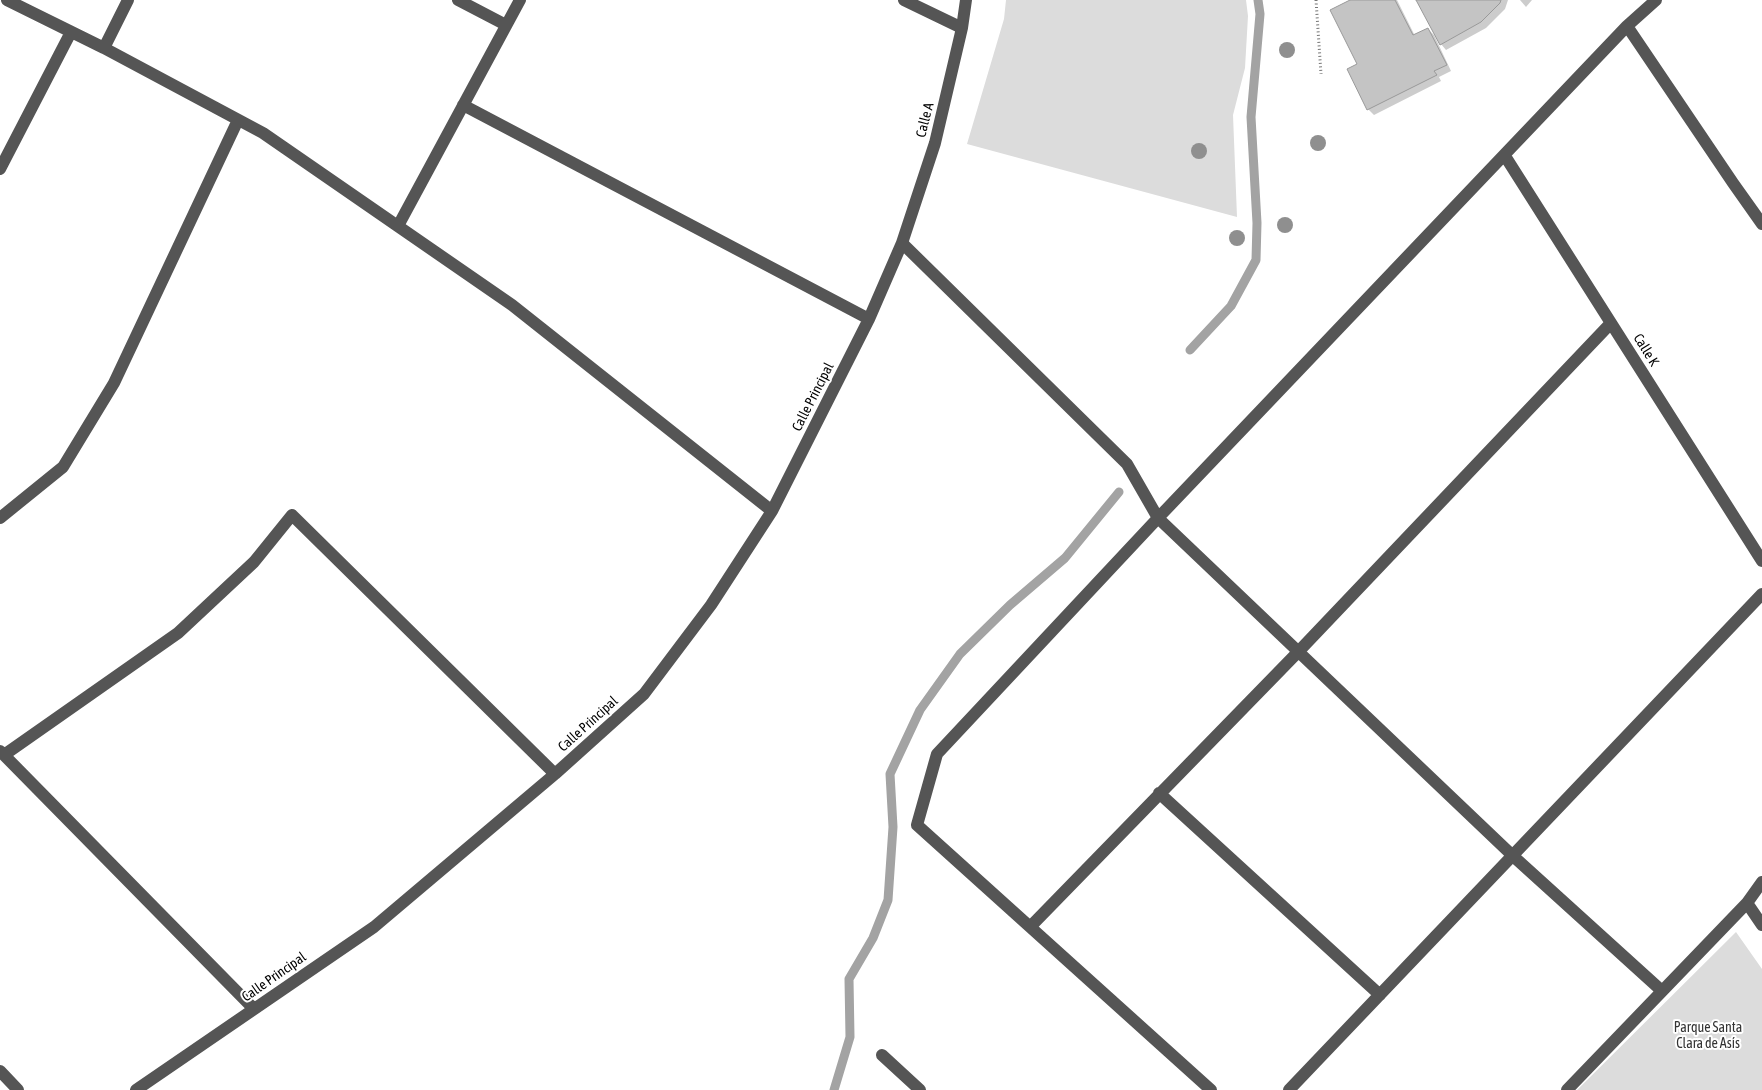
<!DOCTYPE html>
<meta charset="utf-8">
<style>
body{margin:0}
canvas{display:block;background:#fff}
</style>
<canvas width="1762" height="1090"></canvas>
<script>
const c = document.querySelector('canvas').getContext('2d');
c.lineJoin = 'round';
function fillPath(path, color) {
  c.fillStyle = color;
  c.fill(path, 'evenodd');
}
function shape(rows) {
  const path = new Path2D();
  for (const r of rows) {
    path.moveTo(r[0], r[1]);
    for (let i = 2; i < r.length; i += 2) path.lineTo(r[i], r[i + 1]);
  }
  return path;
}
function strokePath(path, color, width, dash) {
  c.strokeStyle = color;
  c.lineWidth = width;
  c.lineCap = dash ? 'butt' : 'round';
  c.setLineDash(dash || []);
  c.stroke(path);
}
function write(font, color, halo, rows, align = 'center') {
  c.font = font + ' "Asap Condensed",sans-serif';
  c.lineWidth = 4;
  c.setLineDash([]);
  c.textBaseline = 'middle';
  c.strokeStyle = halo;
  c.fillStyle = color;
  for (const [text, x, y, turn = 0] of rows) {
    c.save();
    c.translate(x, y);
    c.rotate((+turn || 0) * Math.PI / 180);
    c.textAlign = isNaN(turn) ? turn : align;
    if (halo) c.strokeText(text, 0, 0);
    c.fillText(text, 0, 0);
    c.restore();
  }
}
fillPath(shape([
 [1006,0,1246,0,1248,16,1245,68,1233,115,1237,217,967,144,1004,19],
 [1736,932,1762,969,1762,1090,1577,1090]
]), '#dcdcdc');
fillPath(shape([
 [1352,0,1397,0,1415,36,1428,29,1434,35,1451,71,1439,77,1441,81,1374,115,1368,109,1358,64],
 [1417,0,1508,0,1505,9,1486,28,1446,50,1441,44],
 [1520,0,1532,0,1526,7]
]), '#0003');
strokePath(shape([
 [1190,350,1231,306,1256,260,1257,223,1251,117,1260,14,1258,0],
 [834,1090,850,1037,849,979,873,938,888,900,893,827,890,774,920,710,960,654,1010,605,1065,558,1119,492]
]), '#a3a3a3', 9);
const building = shape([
 [1350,0,1395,0,1413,35,1428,28,1447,65,1434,71,1437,75,1367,110,1347,69,1357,64,1330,10,1350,0],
 [1416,0,1501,0,1500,3,1481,22,1440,45,1416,0]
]);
fillPath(building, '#c4c4c4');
strokePath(building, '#999', 1);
strokePath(shape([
 [1316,0,1321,74]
]), '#777', 3, [1, 2.5]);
strokePath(shape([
 [7,0,104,48,263,133,512,305,772,511],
 [458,0,506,25],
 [904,0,962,28],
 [1627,26,1733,183,1762,224],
 [104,48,128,0],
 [463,105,869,319],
 [1505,156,1762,561],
 [0,169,71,32],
 [398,226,520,0],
 [902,243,1127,464,1158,518,1513,856,1662,991],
 [0,518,63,467,114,383,238,120],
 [0,751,254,1009],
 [4,755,178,633,254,562,292,515,555,774],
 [1159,793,1380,995],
 [1747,903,1762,925],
 [1030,927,1299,651,1611,323],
 [882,1055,920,1090],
 [0,1071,18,1090],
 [136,1090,374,927,555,774,644,694,711,605,772,511,869,319,902,243,935,143,962,28,966,0],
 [1211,1090,917,825,937,754,1158,518,1627,26,1656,0],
 [1289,1090,1762,594],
 [1567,1090,1747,903,1762,882]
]), '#555', 12);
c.fillStyle = '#8f8f8f';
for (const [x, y] of [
 [1287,50],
 [1318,143],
 [1199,151],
 [1285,225],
 [1237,238]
]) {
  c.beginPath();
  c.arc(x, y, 8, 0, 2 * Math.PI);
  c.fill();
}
write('14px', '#000', '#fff', [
 ["Calle A",925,120,-76],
 ["Calle K",1646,350,58],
 ["Calle Principal",813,397,-63],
 ["Calle Principal",588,724,-42],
 ["Calle Principal",274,977,-35]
]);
write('14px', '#333', '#fff', [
 ["Parque Santa",1708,1028],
 ["Clara de Asís",1708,1044]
]);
</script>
